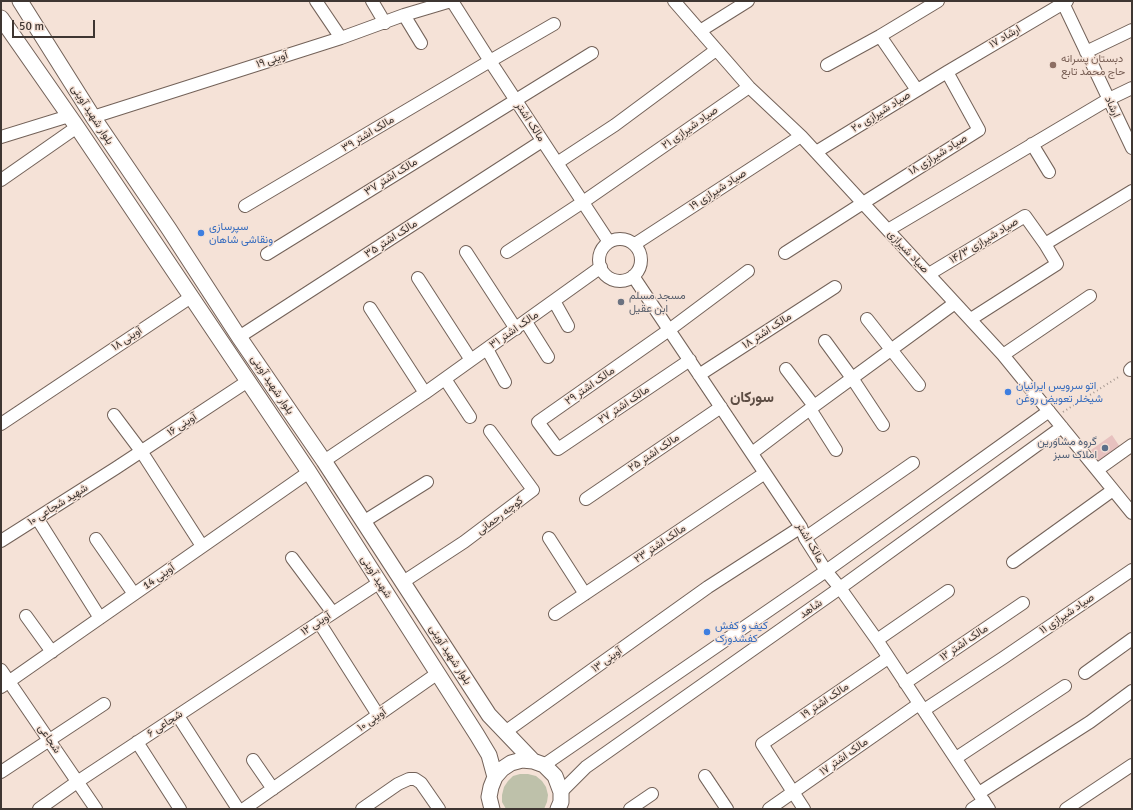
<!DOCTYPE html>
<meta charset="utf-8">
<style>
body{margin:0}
#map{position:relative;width:1133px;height:810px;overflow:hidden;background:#f5e2d7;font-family:Signika,sans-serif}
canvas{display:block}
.frame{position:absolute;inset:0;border:2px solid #3e3632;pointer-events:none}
.scale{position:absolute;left:12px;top:20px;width:83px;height:18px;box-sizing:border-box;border:2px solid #3e3632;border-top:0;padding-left:5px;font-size:12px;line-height:14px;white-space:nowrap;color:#3e3632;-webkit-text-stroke:3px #f5e2d7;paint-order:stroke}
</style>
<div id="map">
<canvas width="1133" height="810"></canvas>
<div class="frame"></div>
<div class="scale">50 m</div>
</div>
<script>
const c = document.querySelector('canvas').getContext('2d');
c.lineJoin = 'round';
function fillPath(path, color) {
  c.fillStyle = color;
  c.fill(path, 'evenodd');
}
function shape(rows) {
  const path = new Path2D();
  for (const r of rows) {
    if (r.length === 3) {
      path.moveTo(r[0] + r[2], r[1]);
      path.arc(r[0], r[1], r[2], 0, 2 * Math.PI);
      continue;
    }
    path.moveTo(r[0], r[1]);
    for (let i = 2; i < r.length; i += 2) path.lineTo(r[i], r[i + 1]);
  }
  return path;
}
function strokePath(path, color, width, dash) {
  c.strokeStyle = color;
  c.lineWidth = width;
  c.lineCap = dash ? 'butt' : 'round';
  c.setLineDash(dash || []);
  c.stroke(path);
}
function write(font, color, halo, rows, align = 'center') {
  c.font = font + ' Signika,Vazirmatn,sans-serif';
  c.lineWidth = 3;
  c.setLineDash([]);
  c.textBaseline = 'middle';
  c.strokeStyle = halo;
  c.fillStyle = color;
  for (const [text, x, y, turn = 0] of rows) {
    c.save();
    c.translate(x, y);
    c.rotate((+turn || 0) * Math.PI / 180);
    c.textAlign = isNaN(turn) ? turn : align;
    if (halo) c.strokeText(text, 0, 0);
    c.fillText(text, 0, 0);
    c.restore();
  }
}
fillPath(shape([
 [520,774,528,774,536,776,542,781,546,787,548,795,547,802,544,809,506,809,502,802,502,795,504,787,508,781,513,776]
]), '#bec1aa');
fillPath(shape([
 [1112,435,1120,447,1099,461,1091,450]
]), '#e7c1bf');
const minor = shape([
 [316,1,341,38],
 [372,1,385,23],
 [452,1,490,61,609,242],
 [674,1,749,87,801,136,1003,355,1132,513],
 [1062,1,1132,148],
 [404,15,421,43],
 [700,31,748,1],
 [880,36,917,90],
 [1086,52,1132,30],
 [827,65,880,36,938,1],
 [93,117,341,38,404,15,451,1],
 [1,137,69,116],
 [1032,144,1049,172],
 [816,152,947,72,1067,1],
 [557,163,615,125,716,50],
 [1,180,77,127],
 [245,206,490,61,554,24],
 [888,230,1109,99,1132,88],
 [620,260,21],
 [635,244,801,136],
 [1045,244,1132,191],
 [466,252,516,329],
 [507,252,583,202,749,87],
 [785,253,863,203,979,130,947,72],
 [267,254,592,53],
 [929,274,1025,216,1045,244,1057,264,971,319],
 [633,276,801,527,805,538,826,571,840,588,877,640,989,809],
 [418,278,471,360],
 [554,301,568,326],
 [370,308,425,393],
 [867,319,919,385],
 [526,322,548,357],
 [239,337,542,141],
 [825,341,852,378,883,425],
 [487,349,505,382],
 [1003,355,1090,296],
 [690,360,558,449,538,422,669,330,748,271],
 [786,369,814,406],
 [1130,370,1132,368],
 [699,375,835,287],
 [445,379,470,417],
 [810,409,836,450],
 [114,415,141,451,202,546],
 [1,424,191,297],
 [752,453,810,409,955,303],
 [324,461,425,393,601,267],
 [1097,470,1132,445],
 [586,499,721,407],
 [37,518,100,618],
 [363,522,427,482],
 [549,538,585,594],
 [805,538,913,463],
 [96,539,134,594],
 [1,541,116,468,248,381],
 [292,558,333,613],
 [1013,562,1113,490],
 [403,582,464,542,533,490,490,431],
 [555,614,765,473],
 [26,616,52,652],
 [319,622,378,715],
 [877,640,948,591],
 [1,670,96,809],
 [1085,673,1132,639],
 [905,683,1023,603],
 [1,687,309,472],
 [924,710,1003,658,1132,570],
 [178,716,238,809],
 [505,732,708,587,801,527],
 [137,742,180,809],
 [956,758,1065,686],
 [253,760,273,789],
 [544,765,826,571,1049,411],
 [1,772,104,704],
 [705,776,727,809],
 [561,792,586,767,840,588,1062,427],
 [979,793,1090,722,1132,691],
 [39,809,77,782,380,582],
 [244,809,438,673],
 [362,809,398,784,409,779,415,779,421,783,439,809],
 [630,809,652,794],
 [769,809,919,704],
 [804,809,762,744,888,658],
 [972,809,984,801],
 [1066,809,1132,765]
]);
const major = shape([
 [20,1,93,117,169,229,239,337,324,461,489,715,533,761],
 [1,18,77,127,309,472,477,735,489,755,495,777],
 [492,809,489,797,491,787,495,777,502,769,511,763,522,760,533,761,544,765,555,776,561,792,561,802,558,809]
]);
strokePath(minor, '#736259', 14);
strokePath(major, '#736259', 17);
strokePath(shape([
 [1063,412,1120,376]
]), '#a79991', 2, [1, 3]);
strokePath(minor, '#fff', 12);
strokePath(major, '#fff', 15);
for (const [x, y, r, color] of [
 [1053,65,4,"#8d6e63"],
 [201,233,4,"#3f7fe0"],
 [621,302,4,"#6b7280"],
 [1008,392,4,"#3f7fe0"],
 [1105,448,4,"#5c6f8a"],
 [707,632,4,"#3f7fe0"]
]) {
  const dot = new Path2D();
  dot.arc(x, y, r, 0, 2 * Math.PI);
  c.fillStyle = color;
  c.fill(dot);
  strokePath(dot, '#f5e2d7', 1.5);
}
write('11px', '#3e3632', '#f5e2d7', [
 ["ارشاد ۱۷",1005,37,-31],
 ["آوینی ۱۹",272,60,-18],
 ["ارشاد",1112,107,65],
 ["صیاد شیرازی ۲۰",881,112,-32],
 ["بلوار شهید آوینی",92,115,57],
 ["مالک اشتر",530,122,57],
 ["صیاد شیرازی ۲۱",690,128,-35],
 ["مالک اشتر ۳۹",368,134,-31],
 ["صیاد شیرازی ۱۸",938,155,-32],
 ["مالک اشتر ۳۷",391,177,-32],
 ["صیاد شیرازی ۱۹",718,190,-33],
 ["مالک اشتر ۳۵",391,239,-33],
 ["صیاد شیرازی ۱۴/۳",984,241,-31],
 ["صیاد شیرازی",908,252,47],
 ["مالک اشتر ۳۱",514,330,-35],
 ["مالک اشتر ۱۸",767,331,-33],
 ["۱۸ آوینی",127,339,-34],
 ["بلوار شهید آوینی",272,385,56],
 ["مالک اشتر ۲۹",590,386,-35],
 ["مالک اشتر ۲۷",624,405,-34],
 ["۱۶ آوینی",182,425,-33],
 ["مالک اشتر ۲۵",654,453,-34],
 ["شهید شجاعی ۱۰",58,505,-32],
 ["کوچه رحمانی",500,516,-37],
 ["مالک اشتر",810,543,60],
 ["مالک اشتر ۲۳",660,544,-34],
 ["آوینی 14",159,577,-35],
 ["شهید آوینی",376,577,57],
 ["شاهد",811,609,-35],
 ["صیاد شیرازی ۱۱",1067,614,-34],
 ["۱۲ آوینی",316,624,-33],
 ["مالک اشتر ۱۲",964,643,-34],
 ["بلوار شهید آوینی",450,655,57],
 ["آوینی ۱۳",607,660,-36],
 ["مالک اشتر ۱۹",825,701,-34],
 ["۱۰ آوینی",372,720,-35],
 ["شجاعی ۶",165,724,-33],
 ["شجاعی",49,739,56],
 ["مالک اشتر ۱۷",844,757,-35]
]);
write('11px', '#785e54', '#f5e2d7', [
 ["دبستان پسرانه",1061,59],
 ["حاج محمد تابع",1061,72]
], 'left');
write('11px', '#366cbe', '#f5e2d7', [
 ["سپرسازی",209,227],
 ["و‌نقاشی شاهان",209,240],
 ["اتو سرویس ایرانیان",1016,386],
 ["شیخلر تعویض روغن",1016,399],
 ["کیف و کفش",715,626],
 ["کفشدوزک",715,639]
], 'left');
write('11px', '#5b616d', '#f5e2d7', [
 ["مسجد مسلم",629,296],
 ["ابن عقیل",629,309]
], 'left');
write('11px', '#4e5e75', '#f5e2d7', [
 ["گروه مشاورین",1097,442],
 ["املاک سبز",1097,455]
], 'right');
write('bold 15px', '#5d4d44', '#f5e2d7', [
 ["سورکان",752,398]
]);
</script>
